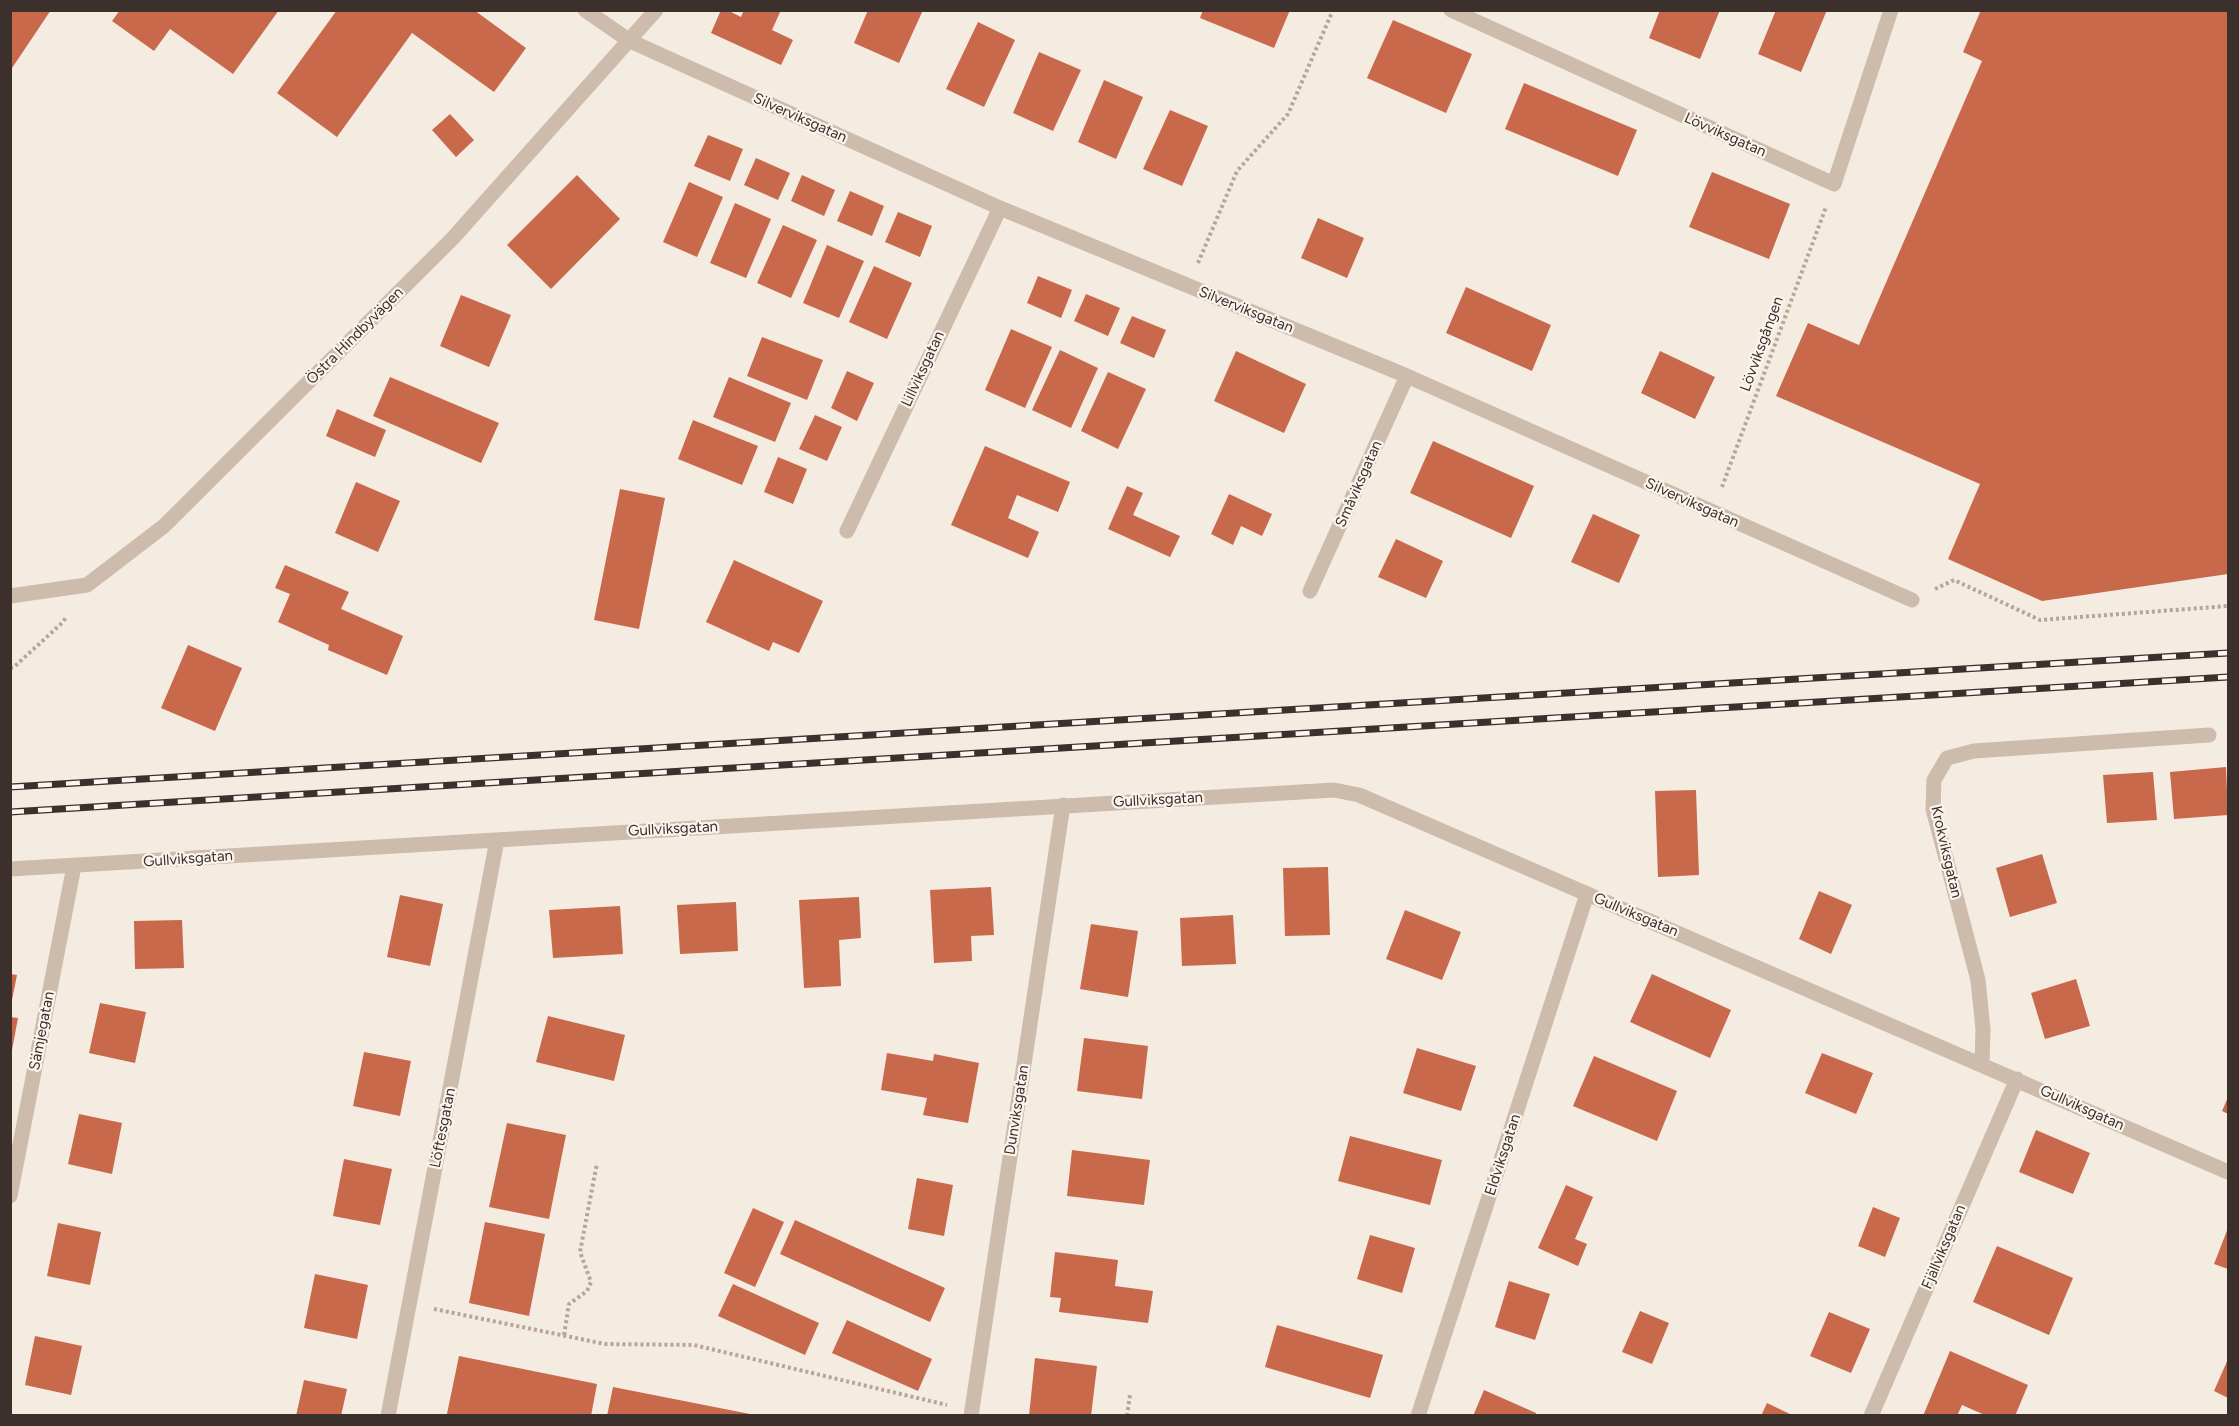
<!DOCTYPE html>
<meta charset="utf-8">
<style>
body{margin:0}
#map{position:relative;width:2239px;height:1426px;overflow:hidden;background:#f4ebe1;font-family:Figtree,sans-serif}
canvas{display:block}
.frame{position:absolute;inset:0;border:12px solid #3b302b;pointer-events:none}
</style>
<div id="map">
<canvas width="2239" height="1426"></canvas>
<div class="frame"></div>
</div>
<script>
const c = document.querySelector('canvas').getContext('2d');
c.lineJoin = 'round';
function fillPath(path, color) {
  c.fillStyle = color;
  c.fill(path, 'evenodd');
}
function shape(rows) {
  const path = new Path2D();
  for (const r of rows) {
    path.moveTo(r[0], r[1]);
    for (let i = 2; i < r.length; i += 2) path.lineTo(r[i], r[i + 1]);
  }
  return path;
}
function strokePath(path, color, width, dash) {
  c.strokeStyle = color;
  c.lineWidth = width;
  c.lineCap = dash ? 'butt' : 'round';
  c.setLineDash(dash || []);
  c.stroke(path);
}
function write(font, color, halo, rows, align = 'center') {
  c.font = font + ' Figtree,sans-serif';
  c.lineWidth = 4.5;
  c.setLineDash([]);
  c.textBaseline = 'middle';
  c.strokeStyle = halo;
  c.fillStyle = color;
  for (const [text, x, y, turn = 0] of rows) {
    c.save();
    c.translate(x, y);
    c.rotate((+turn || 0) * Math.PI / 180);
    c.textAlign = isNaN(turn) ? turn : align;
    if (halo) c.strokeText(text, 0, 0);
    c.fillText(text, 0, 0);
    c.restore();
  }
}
fillPath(shape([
 [10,10,51,10,10,71],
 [120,10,279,10,233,74,170,29,154,51,112,21],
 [337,10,474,10,526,48,494,92,412,33,337,137,277,93],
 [721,10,727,10,741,17,744,10,781,10,772,30,793,40,781,65,711,33],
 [868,10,923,10,899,63,854,43],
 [1203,10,1290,10,1274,48,1200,18],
 [1660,10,1720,10,1700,59,1649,38],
 [1776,10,1827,10,1801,72,1758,54],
 [1981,10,2228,10,2228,574,2042,601,1948,559,1980,484,1776,396,1808,323,1859,345,1982,61,1963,52],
 [1393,20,1472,54,1446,113,1367,78],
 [978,22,1015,40,984,107,946,89],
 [1039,52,1081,70,1053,131,1013,113],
 [1104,80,1143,97,1116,159,1078,142],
 [1524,83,1637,130,1618,176,1505,129],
 [1170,110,1208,126,1182,186,1143,169],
 [450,114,474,140,456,157,432,130],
 [708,135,743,149,730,181,694,166],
 [756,158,790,173,778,200,744,185],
 [1712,172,1790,204,1769,259,1689,227],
 [577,175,620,219,551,289,507,245],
 [802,175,835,190,824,216,791,201],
 [689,182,723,197,697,257,663,242],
 [850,191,884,206,872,236,837,221],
 [735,203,771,219,746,278,710,263],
 [898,212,932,226,920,257,885,242],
 [1318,218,1364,238,1347,278,1301,258],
 [783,225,817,240,791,298,757,283],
 [827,245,864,261,839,318,803,303],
 [874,266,912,283,887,339,849,322],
 [1038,276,1072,290,1061,318,1027,303],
 [1466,287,1551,325,1532,371,1446,333],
 [1086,294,1120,308,1108,336,1074,321],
 [461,295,511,315,489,367,440,346],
 [1132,316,1166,330,1154,358,1120,343],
 [1011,329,1052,347,1025,408,985,390],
 [762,337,823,360,807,400,747,376],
 [1060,350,1098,368,1071,428,1032,410],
 [1236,351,1306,384,1284,433,1214,401],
 [1660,351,1715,377,1695,419,1641,393],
 [847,371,874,383,857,421,831,408],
 [1108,372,1146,389,1118,449,1081,431],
 [390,377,499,423,481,463,373,416],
 [729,377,791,403,775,442,713,417],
 [337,409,386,430,375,457,326,436],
 [815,415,842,427,827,461,799,449],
 [693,420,758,446,742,485,678,459],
 [1433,441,1534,486,1511,538,1410,493],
 [985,446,1070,482,1058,512,1017,495,1008,518,1039,532,1028,558,951,525],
 [778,457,807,469,793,504,764,492],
 [356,482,400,501,378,552,335,533],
 [1127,486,1143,493,1133,515,1180,536,1170,557,1108,529],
 [620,489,665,498,639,629,594,620],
 [1229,494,1272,514,1262,536,1241,526,1233,545,1211,534],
 [1593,514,1640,535,1619,583,1571,562],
 [1396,539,1443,561,1426,598,1378,577],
 [734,560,823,601,799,653,773,642,769,651,706,622],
 [285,565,349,592,341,609,403,636,387,675,328,650,329,645,278,622,290,594,275,588],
 [188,645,242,668,215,731,161,708],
 [2226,767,2228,815,2174,819,2170,772],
 [2153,772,2157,820,2107,823,2103,775],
 [1696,790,1699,875,1658,877,1655,791],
 [2042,854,2057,903,2010,917,1996,868],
 [1328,867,1330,935,1285,936,1283,868],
 [991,887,994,935,971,936,972,961,934,963,930,890],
 [1819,891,1852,905,1831,954,1799,939],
 [400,895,443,904,430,966,387,957],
 [859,897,861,938,839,940,841,986,804,988,799,900],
 [736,902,738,951,680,954,677,905],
 [620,906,623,954,553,958,549,910],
 [1405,910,1461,932,1442,980,1386,959],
 [1233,915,1236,964,1182,966,1180,918],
 [182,920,184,968,135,969,134,921],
 [1091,924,1138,931,1128,997,1080,989],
 [10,974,17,975,12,1000,10,1000],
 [1652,974,1731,1010,1710,1058,1630,1022],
 [2076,979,2090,1026,2045,1039,2031,993],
 [100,1003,146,1012,135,1063,89,1053],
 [548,1016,625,1035,614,1081,536,1062],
 [10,1017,18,1018,12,1050,10,1050],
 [1084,1038,1148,1046,1142,1099,1077,1091],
 [1417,1048,1476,1066,1461,1111,1403,1093],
 [364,1052,411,1061,400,1116,353,1106],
 [887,1053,933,1061,934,1054,979,1063,968,1123,923,1115,927,1098,881,1090],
 [1822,1053,1873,1073,1856,1114,1805,1093],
 [1594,1056,1677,1091,1657,1141,1573,1106],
 [2228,1097,2228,1114,2222,1111],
 [79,1114,122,1123,112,1174,68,1164],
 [507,1123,566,1135,549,1219,489,1207],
 [2036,1130,2090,1153,2073,1194,2019,1172],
 [1350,1136,1442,1160,1430,1205,1338,1181],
 [1072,1150,1150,1160,1144,1205,1067,1196],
 [344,1159,392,1169,380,1225,333,1216],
 [917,1178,953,1185,944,1236,908,1229],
 [1566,1185,1593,1197,1575,1239,1587,1244,1578,1266,1538,1248],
 [1873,1207,1900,1218,1885,1257,1858,1246],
 [753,1208,784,1222,755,1287,724,1273],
 [795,1220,945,1288,930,1322,780,1254],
 [485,1222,545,1234,529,1316,469,1303],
 [58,1223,101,1232,90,1285,47,1276],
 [2228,1228,2228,1269,2214,1264],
 [1370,1235,1415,1248,1402,1293,1357,1279],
 [1997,1246,2073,1278,2049,1335,1973,1302],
 [1055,1252,1118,1260,1115,1286,1153,1291,1148,1323,1059,1312,1061,1298,1050,1297],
 [315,1274,368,1285,357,1339,304,1328],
 [1509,1281,1550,1294,1535,1340,1495,1327],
 [733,1284,819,1323,805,1355,718,1316],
 [1640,1311,1669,1323,1652,1364,1622,1352],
 [1829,1312,1870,1329,1851,1373,1810,1356],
 [847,1320,932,1359,918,1391,832,1353],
 [1277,1325,1383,1355,1370,1398,1265,1367],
 [35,1336,82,1346,71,1395,25,1385],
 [1950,1351,2028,1385,2015,1416,1987,1416,1962,1405,1957,1416,1923,1416],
 [459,1356,597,1384,591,1416,447,1414],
 [1035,1358,1097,1366,1091,1416,1029,1416],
 [2228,1359,2228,1398,2214,1391],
 [304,1380,347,1389,341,1416,296,1416],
 [613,1387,750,1414,750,1416,607,1416],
 [1484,1390,1536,1413,1535,1416,1473,1416],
 [1767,1403,1794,1416,1761,1416]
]), '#c8694b');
strokePath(shape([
 [1198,263,1237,171,1288,114,1333,10],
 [1722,487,1826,207],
 [1935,589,1954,580,2040,620,2228,606],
 [10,668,14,667,62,623,67,616],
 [434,1309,605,1344,694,1345,947,1405],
 [564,1335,569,1304,587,1291,591,1282,580,1252,597,1163],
 [1127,1416,1130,1395]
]), '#b9a596', 4, [3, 3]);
strokePath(shape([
 [585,10,630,41,1000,208,1407,376,1912,600],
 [1451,10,1834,184,1891,10],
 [847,531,1000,208],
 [1310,591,1407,376],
 [10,596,87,585,164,526,453,238,656,10],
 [10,869,1334,790,1359,795,2228,1172],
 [1982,1065,1983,1029,1978,980,1933,809,1934,780,1947,758,1974,751,2209,735],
 [10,1196,74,866],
 [388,1416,497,840],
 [971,1416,1063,805],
 [1418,1416,1587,894],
 [1871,1416,2017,1079]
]), '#cdbbac', 15);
const rail = shape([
 [10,787,2228,653],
 [10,812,2228,677]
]);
strokePath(rail, '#3b302b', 7);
strokePath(rail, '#fbf5ee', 4.5, [14]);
write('15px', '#3b302b', '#fbf5ee', [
 ["Silverviksgatan",800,118,24],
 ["Lövviksgatan",1725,135,24],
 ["Silverviksgatan",1246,310,22],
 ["Östra Hindbyvägen",355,336,-45],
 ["Lövviksgången",1762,344,-70],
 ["Lillviksgatan",923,369,-65],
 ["Småviksgatan",1359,484,-66],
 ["Silverviksgatan",1692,503,24],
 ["Gullviksgatan",1158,800,-3],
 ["Gullviksgatan",673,829,-3],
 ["Krokviksgatan",1946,852,77],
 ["Gullviksgatan",188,859,-4],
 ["Gullviksgatan",1636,915,23],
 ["Sämjegatan",42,1031,-79],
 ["Gullviksgatan",2082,1108,24],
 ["Dunviksgatan",1017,1110,-81],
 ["Löftesgatan",443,1128,-79],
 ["Eldviksgatan",1503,1155,-72],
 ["Fjällviksgatan",1944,1247,-67]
]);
</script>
